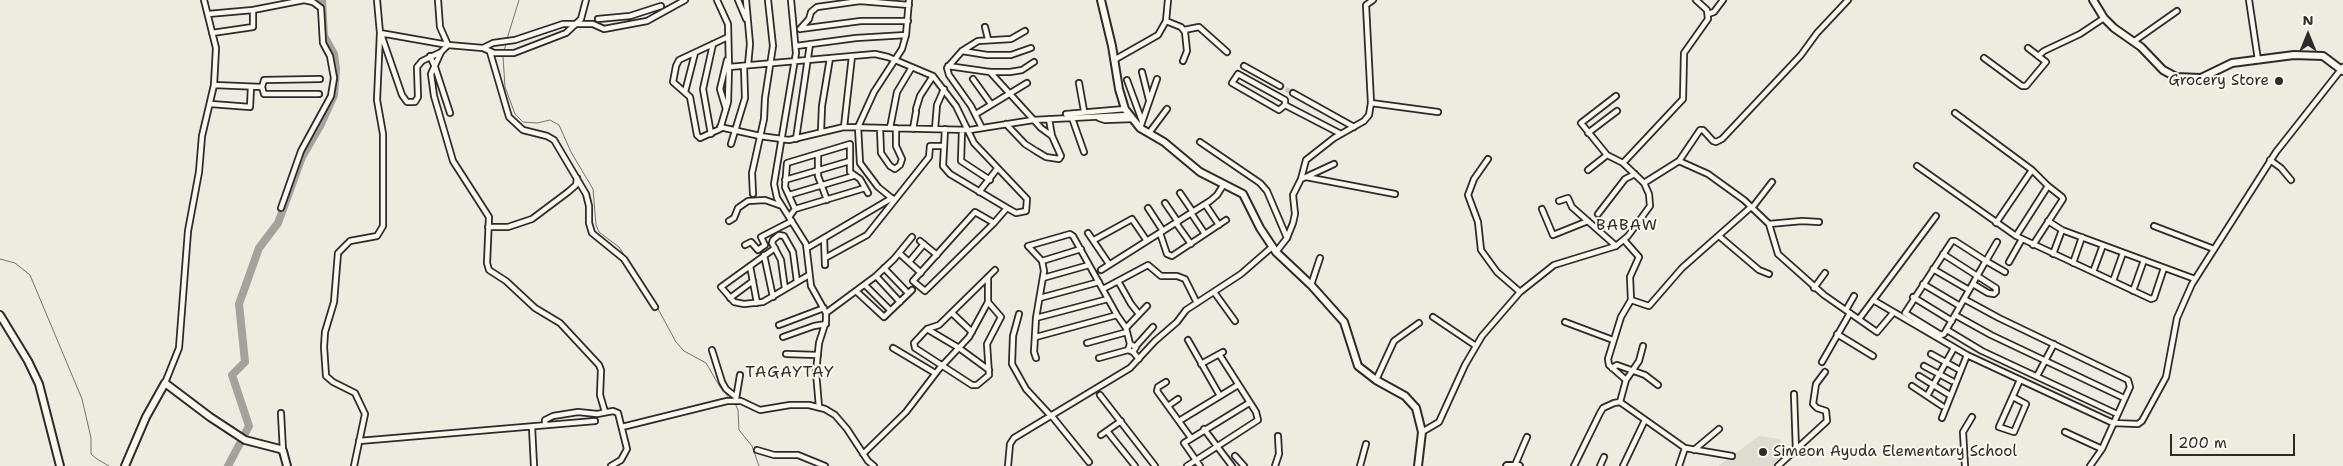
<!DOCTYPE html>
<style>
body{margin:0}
#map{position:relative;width:2343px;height:466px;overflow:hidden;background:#eeebe0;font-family:"Shantell Sans",sans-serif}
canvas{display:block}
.north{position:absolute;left:2283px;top:10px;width:50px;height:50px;-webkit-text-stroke:4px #fbf7ec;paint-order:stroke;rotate:0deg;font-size:14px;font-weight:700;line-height:20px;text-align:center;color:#2b2b2b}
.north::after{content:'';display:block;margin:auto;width:18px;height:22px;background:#2b2b2b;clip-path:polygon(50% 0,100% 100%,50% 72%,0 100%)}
.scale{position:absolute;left:2170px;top:434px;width:125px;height:22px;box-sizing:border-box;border:2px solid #2b2b2b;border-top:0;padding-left:6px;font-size:15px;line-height:18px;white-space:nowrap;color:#2b2b2b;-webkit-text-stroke:4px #fbf7ec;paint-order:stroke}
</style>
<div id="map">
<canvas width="2343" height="466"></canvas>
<div class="north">N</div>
<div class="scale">200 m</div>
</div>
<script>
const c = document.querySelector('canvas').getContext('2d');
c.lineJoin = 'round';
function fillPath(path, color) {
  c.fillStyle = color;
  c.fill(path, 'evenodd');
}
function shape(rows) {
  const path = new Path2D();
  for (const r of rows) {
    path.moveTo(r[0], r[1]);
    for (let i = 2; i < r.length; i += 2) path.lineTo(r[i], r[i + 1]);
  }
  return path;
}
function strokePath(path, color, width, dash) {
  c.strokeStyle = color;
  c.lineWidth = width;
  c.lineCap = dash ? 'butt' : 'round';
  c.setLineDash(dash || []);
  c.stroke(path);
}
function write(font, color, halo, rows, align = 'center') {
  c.font = font + ' "Shantell Sans",sans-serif';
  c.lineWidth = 4;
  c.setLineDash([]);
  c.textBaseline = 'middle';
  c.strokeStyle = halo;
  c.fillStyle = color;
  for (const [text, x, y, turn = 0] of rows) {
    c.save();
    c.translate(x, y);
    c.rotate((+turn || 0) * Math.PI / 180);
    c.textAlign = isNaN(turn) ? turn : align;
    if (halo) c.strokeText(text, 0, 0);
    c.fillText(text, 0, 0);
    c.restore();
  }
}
fillPath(shape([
 [1759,436,1780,439,1789,456,1775,466,1718,466]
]), '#dedbd1');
strokePath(shape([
 [507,39,519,0],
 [504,51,506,44],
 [503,56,505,87,515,114,523,122,537,123,550,120,559,125,571,152,593,189,596,225,599,232,619,247,650,295],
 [0,259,15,263,30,275,82,399,91,438,91,454,97,459,109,466],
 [657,307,676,342,684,351,706,363,720,387,730,399],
 [735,403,738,410,739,430,752,446,759,466]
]), '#74726e', 1);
strokePath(shape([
 [228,466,249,426,232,375,245,362,239,304,259,248,278,223,302,157,320,126,334,95,336,69,334,54,324,36,322,0]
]), '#a4a29a', 8);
strokePath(shape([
 [1280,86,1293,93]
]), '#c7c5bc', 4.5, [4.5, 2]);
const street = shape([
 [717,0,728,24,729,67,728,102,720,129,700,138,697,135,690,97,673,82,676,66,679,60,728,37],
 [738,0,746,19],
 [746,0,750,44,748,65],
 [791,0,796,53,774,184,777,198,806,244,811,286,826,313,826,321,819,343,816,372,819,407],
 [2249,0,2258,60],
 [253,10,304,0,313,2,321,8,323,43,330,56,334,78,331,96,301,151,281,208],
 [208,14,253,10,253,27,212,33],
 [1708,14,1714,12,1723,0],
 [598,19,630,16,661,6],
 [1166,21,1181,27,1185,32,1187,51,1183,61],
 [985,27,988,39],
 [800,29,809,19,811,12,817,7,860,1,909,5],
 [800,29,861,21,908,21],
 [1184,30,1199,27,1227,52],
 [380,33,448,45,483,48,494,53,514,53,566,33,581,19,586,0],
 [381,34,402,95,407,102,415,102,418,97,417,67,422,61,441,52,448,45,440,27,438,0],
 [2133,42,2177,11],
 [796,46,856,38,906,35],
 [483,48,493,43,515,40,563,24,593,24,604,29,647,21,685,0],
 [962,51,987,55,1011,55,1031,48],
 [441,52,431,74,434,96,453,161,489,217,487,263,489,270,506,281,535,308,560,323,599,365,601,370,600,395,605,412],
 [490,52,509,117,523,130,547,136,554,140,586,194,589,206,589,223,592,233,624,259,655,307],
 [430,56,435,67,450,113],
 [2038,56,2044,51,2080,34,2104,18],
 [1984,58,2022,86,2026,86,2046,62,2028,48],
 [1114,60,1158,35,1166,21,1168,0],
 [948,66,990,72,1010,72,1022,70,1034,62],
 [1244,66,1280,86],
 [729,67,875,54,888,57,933,76,956,106,974,143,1027,199,1026,211,1016,213,1007,208,950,174,943,166,945,129],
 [990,72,1041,128,1052,136],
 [1142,72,1149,100],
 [1238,74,1285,100,1285,105,1279,110,1232,83,1238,74],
 [973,79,991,104],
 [1127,80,1142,121],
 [1079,83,1084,111],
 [214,85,262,87],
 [685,92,695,53],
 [1293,93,1354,127],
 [319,94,264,94,262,87,264,80,320,79],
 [1371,103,1438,112],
 [211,104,250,107,251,87],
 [1285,105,1341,134],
 [726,109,720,89,727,60],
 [916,109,920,96,933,76],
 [1955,113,2032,170,2048,186,2062,197,2063,199,2033,245],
 [976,114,1027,83],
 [1066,114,1125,109],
 [1072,118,1084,152],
 [1099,118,1105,120,1133,119],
 [1006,124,1025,144,1036,151,1046,157,1059,159,1061,156,1052,136,1049,119],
 [720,127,760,136,789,140,844,127,970,130,1033,120,1129,115],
 [844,127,852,56],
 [880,128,881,153,890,166,895,169,900,165,902,159,896,146,896,128],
 [890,128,897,92,912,67],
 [982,128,971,106,949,75,947,68,962,51,978,41,1011,39,1025,31],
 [1140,128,1157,79],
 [913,129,916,112],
 [935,129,937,105,944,89],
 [962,130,961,161,990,180],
 [821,131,822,106,830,58],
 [1149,133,1167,109],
 [1588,133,1617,111],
 [711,134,703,89,713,44],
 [796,139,810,44],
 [1200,142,1260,183,1267,191,1287,238],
 [731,144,745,98,744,66],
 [818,155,818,176,827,200],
 [1488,159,1474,179,1468,195,1478,222,1481,250,1497,272,1520,292],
 [2270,160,2281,168,2291,180],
 [1679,161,1708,174,1744,200,1769,224,1802,221,1819,222],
 [1623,163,1683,99,1684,53,1708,19,1707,10,1696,0],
 [1917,166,2016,236,2151,299,2154,298,2164,268],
 [1588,170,1607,155],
 [1306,177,1334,164],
 [1301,179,1306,177,1395,194],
 [785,180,850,161],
 [1644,183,1679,161,1700,130,1703,130,1713,141,1716,142,1722,139,1801,55,1817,33,1848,0],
 [979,192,997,169],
 [1180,193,1193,212],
 [753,194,752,173,764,119,765,98,773,46,768,0],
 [789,195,853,176],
 [894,200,878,187,860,163,858,127,874,92,902,49,906,35,909,0],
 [1559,201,1568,198,1572,207,1616,246],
 [1165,203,1178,222],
 [1205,204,1219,225],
 [1148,208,1163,231],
 [1752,208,1772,182],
 [795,209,785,187,787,163,850,144,850,172,860,179,868,193],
 [1542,209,1553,235,1588,221],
 [1191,213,1205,234],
 [1598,214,1625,179,1635,174],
 [789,217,795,209,865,188],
 [729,221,734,218,738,208,748,201,765,200,782,206],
 [2048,221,2062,230,2195,279],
 [994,223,975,212,913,281,925,291,994,223,1007,208],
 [1176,223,1191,244],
 [1996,223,2032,170],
 [1769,224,1778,254,1824,295,1877,332,1893,313],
 [2154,226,2214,249],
 [488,227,508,227,532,219,568,192,576,185,577,178],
 [1088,233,1109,264],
 [1160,233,1167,254,1172,256,1226,220],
 [1719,236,1759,270,1769,274],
 [2016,236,2048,186],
 [824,238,825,265],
 [1094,240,1132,219,1147,241],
 [1624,240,1639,257,1630,277,1631,300],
 [920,241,937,255],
 [1997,242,1986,261,1984,264,1944,334,1941,335,1905,313,1952,241,1955,241,1986,261,2005,272],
 [745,245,751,242,758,250,765,245,761,237,792,221],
 [775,248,721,287,734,302,744,304,763,302,809,275],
 [807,248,892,198],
 [1276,252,1287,238,1293,223,1295,214,1293,195,1301,179,1306,160,1334,138,1364,121,1369,115,1371,103,1366,5,1373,0],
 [899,253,921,273],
 [1943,254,1996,288,1996,292,1994,294,1988,293,1973,284],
 [2053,254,2062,230],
 [764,255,773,297],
 [825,258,867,235,929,157,930,146,943,146],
 [1042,261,1081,249],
 [909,262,924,244],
 [2009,262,2022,239],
 [2073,263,2082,237],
 [750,266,757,303],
 [884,268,908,293],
 [1933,269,1969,290],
 [1101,270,1210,201,1217,195,1224,184],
 [2093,272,2103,245],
 [876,276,900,302],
 [1043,278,1089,265],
 [1118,281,1131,304,1139,314],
 [2113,281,2123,253],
 [1923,284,1960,306],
 [865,285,890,310],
 [1311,285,1320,258],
 [1814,288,1825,273],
 [785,289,781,260,772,243,773,240,779,235,784,236,793,252,797,282],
 [1103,289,1148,265,1161,276,1177,276,1185,279,1197,303],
 [856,291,884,317,912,290],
 [2133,291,2144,260],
 [1214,292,1235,321],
 [1913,297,1952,321],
 [730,298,753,281],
 [1040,298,1099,282],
 [1964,299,1999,318,2128,380,2130,387,2102,449,2090,466],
 [1873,300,1967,355,2113,423,2138,424,2142,421,2166,377,2177,318,2192,284,2276,152,2343,67],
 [988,302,1001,317,987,344,989,375,977,385,972,385,915,348,914,343,927,329,939,325,995,270],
 [1846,310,1854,296],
 [826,313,876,276,894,259,912,237],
 [952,313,972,332],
 [1019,314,1013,336,1012,364,1026,389,1050,415],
 [1955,315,1991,335,2124,398],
 [1433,317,1476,346],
 [1036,318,1108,299],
 [1859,319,1936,216],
 [1565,322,1613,340],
 [779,325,824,308],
 [1126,328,1147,306],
 [927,329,959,348,989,370],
 [1947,330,1982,351,2117,414],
 [1837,334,1873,356],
 [783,337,814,326,826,324],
 [1036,337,1117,315],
 [1188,340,1220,396],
 [1087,343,1127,332],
 [1136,346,1153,327],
 [893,348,935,373],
 [712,350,722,382,726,389,736,397],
 [1133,352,1136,347,1130,344,1128,350,1133,352,1139,359],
 [786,354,818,355],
 [1931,354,1958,369],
 [1036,358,1034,352,1036,318,1044,271,1042,261,1028,246,1070,234,1073,236,1117,315,1126,328,1130,344],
 [1099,358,1128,350],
 [1822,362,1850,313],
 [1201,364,1223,352],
 [1924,366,1952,381],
 [1612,368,1617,365,1645,375,1658,385],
 [1919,376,1948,394],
 [2037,376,2054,344],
 [1376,380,1394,341,1419,323],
 [1626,380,1609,365,1608,359,1621,317,1631,300,1649,306,1682,268,1751,207],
 [1166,382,1158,387,1157,391,1191,438],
 [165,383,179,348,188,231,199,172,202,136,214,85,216,48,204,0],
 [1912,386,1942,406],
 [1794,394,1796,451],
 [1100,395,1155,466],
 [1927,396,1954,348],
 [2013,397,2026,404,2014,432,1999,427,2020,380],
 [736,399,740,375],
 [1620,402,1626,380,1639,361,1643,346],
 [1168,406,1178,399],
 [281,413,283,451],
 [1051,415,1089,462],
 [1942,418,1967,355],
 [1179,421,1238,385],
 [545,425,545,420,553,416,578,412,597,414,613,411,618,413,627,449,621,460,611,466],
 [532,427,534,466],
 [622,427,727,401,741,401,760,410,790,405,809,405,825,409,835,415,847,429,868,461,874,466],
 [1204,429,1232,466],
 [1107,431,1135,466],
 [1422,432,1439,422,1465,365,1482,336,1520,292,1554,265,1616,246,1628,236,1650,206,1649,194,1644,183,1623,163,1607,155,1581,123,1616,96],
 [2065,432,2102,449],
 [1101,435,1121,421],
 [359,441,595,421],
 [757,450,774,455,798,455,825,466],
 [1694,450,1719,429],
 [863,454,906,412,939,369,969,337,988,302,988,277],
 [1235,456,1244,466],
 [1515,465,1527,437],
 [354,466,365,414,355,393,333,382,326,376,324,347,325,332,334,302,338,253,350,241,377,236,383,226,383,134,377,100,380,33,377,0],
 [1008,466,1010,444,1014,438,1130,368,1155,341,1177,322,1186,310,1241,274,1272,247],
 [1187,466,1258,420,1256,412,1219,354],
 [1200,466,1184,443,1249,403],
 [1275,466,1279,454,1278,436],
 [1360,466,1366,444],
 [1574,466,1600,413,1603,408,1614,403,1620,402,1685,448,1732,456],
 [1600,466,1604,457],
 [1623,466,1645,420],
 [1679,466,1685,448],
 [1778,466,1827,421,1826,411,1817,408,1813,404,1816,384,1825,372],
 [1965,466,1963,432,1972,417]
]);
const secondary = shape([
 [1101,0,1112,46,1119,89,1125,109,1140,128,1164,142,1200,172,1243,194,1260,228,1276,252,1311,285,1344,322,1358,366,1376,380,1405,396,1416,408,1422,432,1418,466],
 [2093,0,2104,18,2114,28,2141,47,2163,70,2176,77,2201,78,2232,63,2294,55,2323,56,2343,71],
 [0,315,28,361,39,384,60,466],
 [125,466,146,417,165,383,210,417,245,440,280,449,283,451,287,466],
 [1507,466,1519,466]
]);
strokePath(street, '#2b2b2b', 8);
strokePath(secondary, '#2b2b2b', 10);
strokePath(street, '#fbf7ec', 4.5);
strokePath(secondary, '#fbf7ec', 6);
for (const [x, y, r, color] of [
 [2279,81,5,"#2b2b2b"],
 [1763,452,5,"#2b2b2b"]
]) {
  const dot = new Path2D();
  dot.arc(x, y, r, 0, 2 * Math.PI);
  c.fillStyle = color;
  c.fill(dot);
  strokePath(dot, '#fbf7ec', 2);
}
write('15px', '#2b2b2b', '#fbf7ec', [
 ["Grocery Store",2269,81],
 ["Simeon Ayuda Elementary School",1773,452,"left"]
], 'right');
c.letterSpacing = '1px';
write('16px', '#2b2b2b', '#fbf7ec', [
 ["BABAW",1627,226],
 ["TAGAYTAY",790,373]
]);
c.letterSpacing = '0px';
</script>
